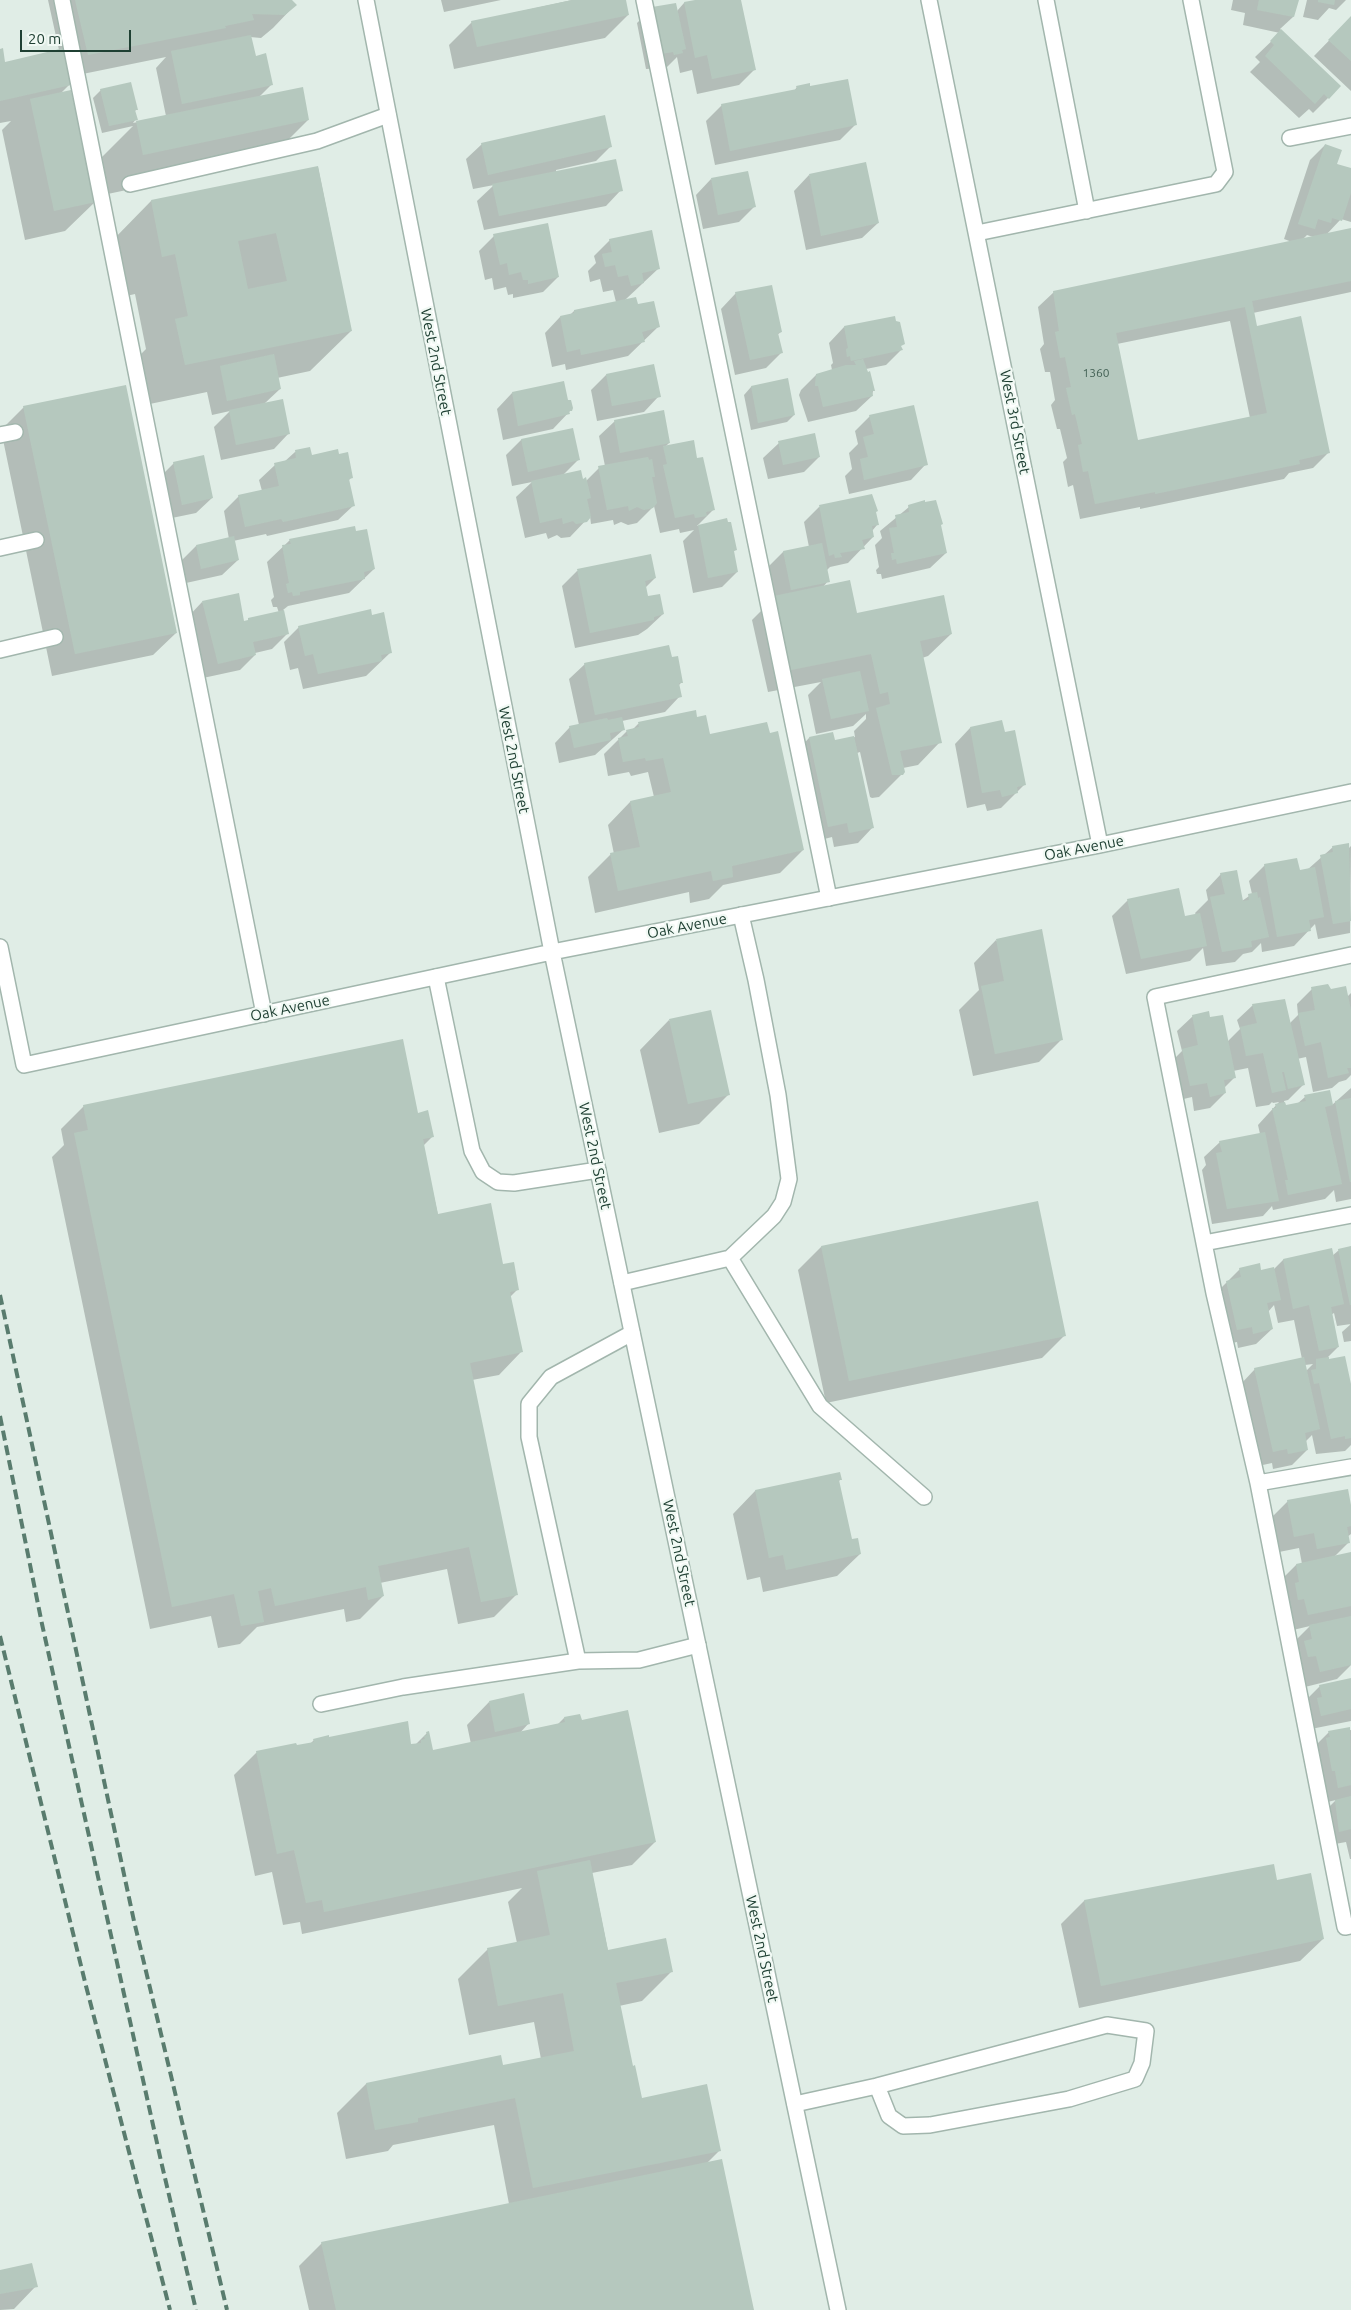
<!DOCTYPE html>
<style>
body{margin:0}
#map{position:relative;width:1351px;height:2310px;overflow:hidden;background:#e0ede6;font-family:Ubuntu,sans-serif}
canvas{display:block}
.scale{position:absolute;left:20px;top:30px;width:111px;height:22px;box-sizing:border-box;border:2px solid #1f4033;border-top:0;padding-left:6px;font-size:15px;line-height:18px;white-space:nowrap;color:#1f4033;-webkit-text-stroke:4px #f1f9f4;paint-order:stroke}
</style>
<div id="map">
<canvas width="1351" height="2310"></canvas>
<div class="scale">20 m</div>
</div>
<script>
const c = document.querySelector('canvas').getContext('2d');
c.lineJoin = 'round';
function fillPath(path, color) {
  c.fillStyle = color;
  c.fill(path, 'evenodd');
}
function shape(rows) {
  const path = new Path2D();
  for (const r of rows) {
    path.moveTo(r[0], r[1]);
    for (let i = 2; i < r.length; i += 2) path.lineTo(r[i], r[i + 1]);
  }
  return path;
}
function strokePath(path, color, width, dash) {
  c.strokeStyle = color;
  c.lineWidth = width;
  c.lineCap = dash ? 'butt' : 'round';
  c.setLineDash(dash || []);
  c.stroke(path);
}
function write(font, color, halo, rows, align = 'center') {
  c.font = font + ' Ubuntu,sans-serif';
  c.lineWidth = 4.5;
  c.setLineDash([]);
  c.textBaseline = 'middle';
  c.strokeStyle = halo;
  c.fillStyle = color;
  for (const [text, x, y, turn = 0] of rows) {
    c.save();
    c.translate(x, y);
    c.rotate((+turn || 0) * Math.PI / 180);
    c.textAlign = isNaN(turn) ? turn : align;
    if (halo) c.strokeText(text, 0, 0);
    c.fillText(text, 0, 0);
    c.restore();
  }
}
fillPath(shape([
 [48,0,291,0,295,5,273,28,261,38,250,37,255,57,271,85,259,97,308,120,268,160,103,195,96,163,133,126,102,133,93,98,101,90,137,109,134,112,136,119,133,123,166,116,156,68,166,57,68,77,70,84,60,94,95,202,65,231,25,240,2,130,11,121,0,123,0,50,4,63,59,50],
 [441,0,501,0,444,12],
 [572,0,625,0,628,15,605,38,454,69,449,45,472,22],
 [701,0,740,0,754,70,739,85,697,94,692,70,680,73,677,57,666,68,646,69,637,23,652,8,677,11,684,3],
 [1233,0,1298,0,1293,17,1280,29,1339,87,1313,113,1309,109,1299,118,1250,72,1260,62,1255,57,1280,33,1243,25,1245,13,1231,10],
 [1307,0,1346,0,1336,10,1329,8,1318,20,1303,17],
 [1351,18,1351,91,1314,56],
 [797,87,809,88,855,125,840,140,715,165,706,121,722,105,794,91],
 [482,144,611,146,596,161,556,170,556,173,621,190,606,206,484,230,477,201,494,185,473,189,466,159],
 [1325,145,1336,164,1351,170,1351,222,1341,219,1326,235,1351,230,1351,292,1253,313,1256,327,1328,453,1313,468,1289,473,1284,479,1140,509,1140,507,1080,519,1073,485,1068,487,1063,462,1067,458,1060,429,1057,429,1051,405,1055,400,1050,372,1045,372,1040,349,1044,344,1038,307,1054,292,1292,242,1284,239,1310,160],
 [1307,235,1313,237,1302,240],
 [1230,321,1250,418,1137,441,1117,344],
 [318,167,351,331,310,371,277,378,280,389,264,404,289,433,274,449,221,460,214,427,230,411,212,415,207,392,145,405,135,360,146,349,135,294,122,297,111,242,151,201],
 [809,175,878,223,862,238,806,250,794,191],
 [711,179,755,206,739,222,703,229,696,195],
 [494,236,558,277,543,292,513,298,513,294,508,295,506,287,494,290,492,278,485,280,479,251],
 [610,240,659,268,625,300,636,306,658,327,628,356,566,370,565,364,552,367,545,333,560,317,570,315,574,311,616,302,613,290,603,292,600,279,590,282,588,271,596,263,594,256],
 [736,293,781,332,777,335,781,353,766,368,735,375,721,309],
 [844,327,900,347,901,350,886,365,866,369,873,391,872,396,856,411,808,422,799,395,801,390,816,375,832,370,831,365,833,363,829,343],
 [606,375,659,396,644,412,597,421,591,390],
 [787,380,794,415,787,422,751,430,744,395,751,387],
 [512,393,571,410,553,429,503,440,497,409],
 [24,407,176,633,153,655,52,676,1,430],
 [870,416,926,464,911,480,849,494,845,476,852,469,849,453,858,444,855,431],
 [615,421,669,443,665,447,696,460,713,510,697,526,726,520,735,550,733,552,737,572,722,587,693,593,683,541,694,530,680,533,679,529,660,533,654,506,637,523,628,525,621,522,614,525,613,520,591,524,590,516,570,537,561,538,557,535,548,539,546,533,525,538,516,497,532,482,512,486,506,455,521,440,572,429,578,460,563,475,586,481,599,468,605,466,599,436],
 [779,443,819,457,804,472,768,479,763,458],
 [309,449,311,456,351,478,348,481,354,505,338,520,267,536,266,534,233,541,238,560,222,575,186,583,181,561,196,546,229,539,224,511,239,496,262,491,259,480,275,465,284,462,295,452],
 [174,463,212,498,196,513,167,519,159,478],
 [819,507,875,512,877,525,872,531,873,537,848,563,830,567,826,571,828,581,823,587,856,615,951,634,928,656,922,658,940,742,918,765,903,768,902,774,879,797,872,798,870,797,860,752,857,753,873,827,858,843,834,847,832,837,813,842,794,754,809,738,834,741,855,737,854,731,866,719,866,714,853,726,816,734,808,695,821,682,768,692,752,620,774,598,768,567,783,552,809,547,804,522],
 [909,507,940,526,946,553,930,568,882,579,881,574,877,574,876,570,879,567,875,545,882,538,880,531],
 [290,540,374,569,349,593,288,606,283,610,288,633,272,649,255,653,255,655,240,670,203,678,187,618,202,602,243,622,279,613,277,607,273,607,271,600,274,597,267,562],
 [577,571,655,578,645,588,647,597,663,614,647,629,638,635,575,648,562,586],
 [371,617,391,652,366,676,303,689,298,668,290,670,284,642,299,627],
 [585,664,682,682,678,686,680,696,665,712,622,721,623,730,595,755,559,763,555,743,570,727,579,725,569,679],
 [696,718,803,850,780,873,723,885,709,899,690,903,689,892,595,913,588,877,611,854,614,854,608,825,630,802,654,797,648,772,631,776,629,772,608,776,604,754,627,731,632,730,638,724],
 [970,728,1004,734,1025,784,1001,808,987,811,985,804,967,808,955,744],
 [1351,846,1350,933,1318,939,1315,924,1294,946,1262,952,1261,943,1252,952,1243,954,1235,962,1206,966,1203,948,1190,961,1126,974,1112,916,1128,900,1184,918,1196,915,1195,913,1208,900,1206,890,1221,874,1242,901,1252,894,1249,881,1265,865,1299,871,1307,870,1333,847,1349,848],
 [996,940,1062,1039,1039,1062,973,1076,959,1010,979,990,974,963],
 [1312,989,1331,991,1347,997,1351,993,1351,1075,1346,1080,1339,1082,1332,1088,1313,1092,1306,1057,1297,1059,1303,1085,1288,1100,1284,1101,1285,1107,1297,1104,1305,1097,1332,1105,1351,1088,1351,1199,1336,1202,1334,1190,1325,1199,1273,1210,1272,1206,1263,1216,1212,1224,1202,1170,1206,1165,1204,1157,1220,1142,1260,1134,1258,1125,1279,1102,1273,1103,1272,1102,1269,1105,1256,1107,1248,1068,1233,1071,1235,1077,1224,1088,1225,1093,1210,1108,1194,1111,1192,1097,1175,1101,1168,1065,1182,1051,1177,1031,1193,1016,1209,1019,1227,1042,1240,1029,1237,1020,1253,1005,1289,1024,1298,1015,1297,1004],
 [669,1020,728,1095,699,1124,659,1133,640,1050],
 [84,1106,417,1114,432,1137,423,1146,438,1215,502,1265,518,1289,510,1297,521,1352,499,1375,472,1380,517,1594,494,1617,458,1624,447,1569,380,1583,383,1596,360,1619,346,1622,344,1609,257,1627,240,1644,218,1648,211,1616,150,1629,52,1157,64,1145,61,1129],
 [1037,1202,1065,1335,1042,1358,826,1403,798,1270,821,1247],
 [1351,1247,1351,1341,1344,1342,1342,1332,1351,1324,1337,1326,1334,1313,1331,1315,1338,1347,1328,1357,1328,1361,1351,1390,1351,1445,1345,1451,1316,1454,1312,1435,1305,1442,1307,1450,1292,1465,1273,1469,1272,1463,1258,1466,1240,1385,1255,1369,1302,1359,1294,1320,1278,1323,1274,1305,1268,1312,1272,1329,1256,1344,1238,1348,1237,1342,1222,1345,1212,1297,1240,1269,1261,1272,1274,1269,1283,1260,1332,1256,1339,1250],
 [1313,1364,1306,1371,1305,1365],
 [841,1479,838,1482,851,1540,860,1554,837,1576,763,1592,760,1577,747,1580,733,1514,755,1491],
 [1288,1501,1351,1506,1351,1534,1347,1537,1348,1543,1334,1557,1351,1554,1351,1665,1337,1679,1305,1687,1294,1642,1310,1626,1293,1630,1281,1580,1296,1565,1302,1564,1299,1548,1279,1552,1273,1516],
 [1351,1679,1351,1721,1306,1730,1305,1701,1320,1686],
 [489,1702,529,1723,519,1734,557,1725,564,1718,581,1721,655,1842,632,1865,592,1873,608,1951,671,1972,642,2001,619,2006,632,2067,641,2099,719,2151,706,2164,752,2310,309,2310,299,2266,322,2243,509,2204,494,2125,393,2145,388,2151,346,2159,337,2113,366,2084,502,2066,541,2059,534,2022,469,2035,458,1979,488,1949,517,1943,508,1902,522,1888,302,1934,300,1922,283,1925,272,1872,255,1876,234,1775,257,1752,310,1744,314,1740,328,1739,410,1746,415,1745,427,1733,432,1752,471,1744,467,1725],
 [1351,1730,1351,1859,1350,1859,1346,1842,1324,1846,1320,1816,1336,1800,1323,1803,1314,1747,1329,1732],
 [1273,1866,1276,1882,1323,1939,1300,1961,1079,2008,1061,1924,1084,1901],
 [0,2271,36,2286,14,2309,0,2310]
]), '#0003');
fillPath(shape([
 [75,0,292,0,297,5,285,15,252,14,254,20,225,26,226,28,88,55],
 [572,0,626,0,629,15,477,47,471,21],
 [695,0,741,0,756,70,712,79,707,55,695,58,684,2],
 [1259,0,1299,0,1294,17,1257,10],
 [1318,0,1335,0,1334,5,1318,2],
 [676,3,686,49,682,50,683,53,674,55,673,52,661,54,652,7],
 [1351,16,1351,61,1328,40],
 [1281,29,1341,86,1329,99,1324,94,1315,104,1265,56,1274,45,1270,41],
 [251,35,256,56,266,53,273,85,182,104,171,51],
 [3,48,5,62,64,48,71,85,0,101,0,49],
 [848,79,857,125,730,151,721,104,797,89,796,86,810,83,810,86],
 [131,82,138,110,135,110,138,120,109,126,100,89],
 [303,87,309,120,143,155,136,121],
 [71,90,96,202,54,211,30,99],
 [605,115,612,147,488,175,481,143],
 [1325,144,1342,150,1337,164,1351,168,1351,193,1342,221,1332,218,1331,223,1318,219,1315,229,1298,224],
 [616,159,623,191,499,216,492,184],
 [866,162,879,223,821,236,809,174],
 [318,166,352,331,185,365,175,319,188,316,175,254,162,257,151,200],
 [276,233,287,281,248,289,238,241],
 [748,171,756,207,718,215,711,178],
 [548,223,559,277,528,284,528,280,523,280,521,272,509,275,507,263,500,265,493,234],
 [1351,228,1351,281,1252,301,1257,326,1301,316,1330,453,1299,460,1300,464,1155,494,1155,492,1095,504,1088,471,1083,472,1078,445,1082,444,1075,414,1072,415,1066,388,1071,387,1065,357,1060,358,1055,332,1059,331,1053,291],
 [1245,307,1267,413,1138,440,1116,333],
 [652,230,660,269,642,273,644,283,631,286,628,275,618,277,615,265,605,267,602,254,612,252,609,239],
 [772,285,782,332,778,333,783,353,750,360,735,292],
 [636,297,638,304,654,301,660,327,642,332,645,342,581,355,580,349,567,352,560,316,574,313,574,310],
 [895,316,896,321,900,322,905,344,901,346,903,350,851,361,850,356,847,357,846,349,848,348,844,326],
 [274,354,281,389,227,401,220,366],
 [863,359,868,372,870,371,875,391,872,391,873,396,823,407,818,386,815,386,816,374,846,365,856,365,854,361],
 [654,364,661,397,612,406,606,374],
 [788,378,795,415,758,423,751,386],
 [564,381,568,400,571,400,573,408,572,411,569,411,570,414,518,426,512,392],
 [126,385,177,633,75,654,23,406],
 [283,399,290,434,236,445,229,410],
 [914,405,928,465,864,480,860,459,868,457,863,437,874,434,869,415],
 [664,410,670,443,620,453,614,420],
 [573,428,580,460,528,472,521,439],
 [815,433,820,457,783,465,778,441],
 [694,440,697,458,703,457,715,510,706,512,707,516,695,518,694,514,675,518,663,465,667,464,663,446],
 [310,447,312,455,338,449,339,454,348,452,353,478,349,479,355,506,283,522,281,519,245,527,238,495,279,486,274,463,296,458,295,450],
 [204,455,213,498,182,505,173,462],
 [648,457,649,460,652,459,655,477,652,477,657,503,653,508,644,510,637,507,629,511,628,506,607,510,598,466],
 [581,470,583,479,586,477,591,498,587,499,591,517,587,522,576,524,573,521,563,524,562,518,540,523,531,481],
 [872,494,878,511,876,512,879,525,872,526,874,537,862,540,865,549,840,553,842,557,835,558,834,554,829,556,819,505],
 [925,500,925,502,936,500,943,524,941,525,947,553,897,564,896,559,892,560,891,553,894,553,889,528,897,527,895,515,909,512,908,505],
 [727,518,728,522,731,522,737,550,734,551,738,572,708,578,698,525],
 [355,526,356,531,367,529,375,569,364,572,365,579,300,592,300,595,293,596,292,592,288,593,286,584,289,583,282,545,291,544,289,539],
 [234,536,239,560,201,569,196,545],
 [822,543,830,582,791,590,783,551],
 [651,554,656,578,645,581,648,596,660,594,664,614,654,617,654,620,590,633,577,569],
 [850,580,857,613,944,595,952,634,920,641,942,743,900,751,905,772,903,775,892,775,876,708,890,704,888,692,880,694,871,654,791,670,774,596],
 [239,593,244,621,248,620,248,618,284,610,289,634,253,642,256,655,218,664,202,601],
 [371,609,372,615,384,612,392,653,381,655,382,661,318,674,313,654,305,656,298,626],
 [669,645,672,657,678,656,683,683,679,683,682,697,595,715,584,663],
 [860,671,869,711,831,719,822,679],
 [696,710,697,717,706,715,710,734,767,722,770,733,778,731,804,850,732,866,733,877,713,881,711,871,618,891,610,853,640,847,630,801,671,792,663,758,646,761,645,758,623,762,618,738,628,736,626,730,639,727,638,722],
 [622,717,625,730,610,733,611,740,574,748,569,726,607,718,608,720],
 [1002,720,1005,732,1015,730,1026,785,1017,787,1018,793,1002,797,1000,790,982,793,970,727],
 [833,732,835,740,854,736,874,828,849,833,847,823,828,827,809,737],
 [1349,843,1351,921,1333,924,1320,855,1333,852,1332,846],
 [1297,858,1300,870,1315,867,1324,917,1309,920,1311,931,1277,937,1264,864],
 [1237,870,1243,901,1249,900,1248,894,1257,892,1258,898,1260,897,1269,937,1251,941,1252,947,1222,952,1210,897,1225,894,1220,873],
 [1179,888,1185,916,1200,913,1207,946,1141,959,1127,899],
 [1042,929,1063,1040,995,1054,981,986,1004,981,996,939],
 [1328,984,1331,989,1346,986,1351,1010,1351,1068,1347,1068,1349,1073,1328,1078,1321,1042,1305,1046,1298,1013,1315,1010,1311,987],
 [1285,999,1305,1085,1288,1089,1284,1072,1282,1072,1286,1090,1272,1093,1263,1053,1246,1056,1240,1027,1257,1023,1252,1004],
 [711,1010,730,1095,688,1104,669,1019],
 [1209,1011,1210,1017,1223,1015,1236,1078,1224,1080,1226,1093,1210,1097,1207,1083,1190,1086,1182,1049,1198,1045,1192,1015],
 [403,1039,418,1113,428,1110,434,1137,423,1139,438,1214,491,1203,503,1264,514,1262,519,1290,510,1292,523,1352,470,1363,518,1595,481,1602,469,1547,378,1566,384,1596,368,1600,366,1587,275,1606,271,1588,258,1591,264,1622,241,1626,234,1594,172,1607,74,1133,88,1130,83,1105],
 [1330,1090,1333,1105,1325,1107,1342,1184,1288,1195,1285,1180,1288,1180,1272,1108,1276,1108,1275,1104,1285,1102,1286,1105,1306,1101,1304,1095],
 [1351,1098,1351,1182,1350,1182,1335,1101],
 [1265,1132,1279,1201,1227,1209,1216,1153,1222,1152,1219,1141],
 [1038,1201,1066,1336,849,1381,821,1246],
 [1351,1246,1351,1305,1350,1305,1338,1249],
 [1332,1248,1344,1304,1331,1307,1339,1347,1319,1351,1309,1305,1293,1309,1283,1259],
 [1260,1263,1261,1270,1274,1267,1281,1300,1267,1303,1273,1329,1253,1334,1252,1327,1237,1330,1226,1281,1241,1277,1239,1268],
 [1345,1356,1351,1384,1351,1438,1345,1439,1345,1436,1331,1439,1319,1383,1314,1384,1311,1370,1316,1369,1316,1359,1329,1357,1329,1359],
 [1304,1357,1320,1429,1305,1433,1308,1450,1288,1454,1287,1449,1273,1452,1254,1368],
 [840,1472,842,1480,839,1480,852,1539,858,1538,861,1554,786,1570,783,1555,769,1558,755,1490],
 [1348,1489,1351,1505,1351,1526,1347,1527,1350,1543,1317,1549,1314,1533,1294,1537,1287,1500],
 [1351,1552,1351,1606,1308,1615,1304,1599,1298,1600,1295,1583,1299,1582,1296,1564],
 [1351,1616,1351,1665,1320,1672,1316,1656,1308,1657,1304,1641,1312,1639,1309,1625],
 [1351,1678,1351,1709,1321,1716,1317,1698,1322,1697,1319,1685],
 [524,1693,530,1724,495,1732,489,1701],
 [628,1710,656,1842,324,1912,322,1900,306,1903,294,1850,277,1854,256,1751,296,1743,297,1745,314,1742,313,1739,329,1735,329,1737,408,1721,411,1744,421,1743,421,1740,425,1739,424,1736,427,1735,426,1732,429,1731,433,1750,565,1722,564,1717,580,1714,582,1720],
 [1350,1727,1351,1785,1338,1788,1335,1771,1332,1771,1326,1738,1330,1737,1328,1731],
 [1351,1796,1351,1829,1339,1832,1335,1800],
 [590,1860,608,1950,666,1938,673,1972,616,1983,633,2066,635,2065,642,2098,707,2084,721,2151,533,2188,515,2098,418,2118,418,2122,375,2130,366,2083,501,2055,503,2065,574,2051,563,1993,498,2006,487,1948,550,1935,537,1871],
 [1274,1864,1277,1880,1311,1873,1324,1939,1101,1986,1084,1900],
 [722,2159,754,2310,336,2310,321,2242],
 [32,2263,38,2287,0,2294,0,2270]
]), '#b5c8be');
const service = shape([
 [62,0,264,1014],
 [644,0,829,898],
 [1046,0,1087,211],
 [1290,138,1351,126],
 [130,184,317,141,388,115],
 [977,233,1216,184,1225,172,1191,0],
 [0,435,15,432],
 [0,548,36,540],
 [0,650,55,637],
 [436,977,472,1151,483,1172,498,1182,514,1183,598,1170],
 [1204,1243,1351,1215],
 [730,1258,774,1216,783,1202,789,1179,778,1095,756,980,741,915],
 [622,1283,730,1258,820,1406,924,1497],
 [632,1333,551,1377,529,1404,529,1437,578,1661,639,1660,698,1645],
 [1351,1467,1258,1483,1345,1927,1351,1926],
 [1258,1483,1214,1293,1155,997,1351,955],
 [321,1704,403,1687,578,1661],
 [795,2104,877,2086,1107,2025,1146,2031,1142,2063,1135,2079,1069,2099,930,2125,903,2126,889,2116,877,2086]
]);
const minor = shape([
 [366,0,552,952,838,2310],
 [929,0,1100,845],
 [0,947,24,1065,552,952,1100,845,1351,792]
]);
strokePath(service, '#a2b6ad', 18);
strokePath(minor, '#a2b6ad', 18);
strokePath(service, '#fff', 15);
strokePath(minor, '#fff', 15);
strokePath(shape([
 [0,1295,134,1921,227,2310],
 [0,1416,42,1624,161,2161,196,2310],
 [0,1636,86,1986,170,2310]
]), '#597c6e', 4, [10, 5]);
write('12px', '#446256', null, [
 ["1360",1096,373]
]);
write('15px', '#1f4033', '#f1f9f4', [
 ["West 2nd Street",436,362,79],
 ["West 3rd Street",1015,422,79],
 ["West 2nd Street",514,760,79],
 ["Oak Avenue",1084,848,-11],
 ["Oak Avenue",687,926,-11],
 ["Oak Avenue",290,1008,-12],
 ["West 2nd Street",595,1156,78],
 ["West 2nd Street",679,1553,78],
 ["West 2nd Street",762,1949,78]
]);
</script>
